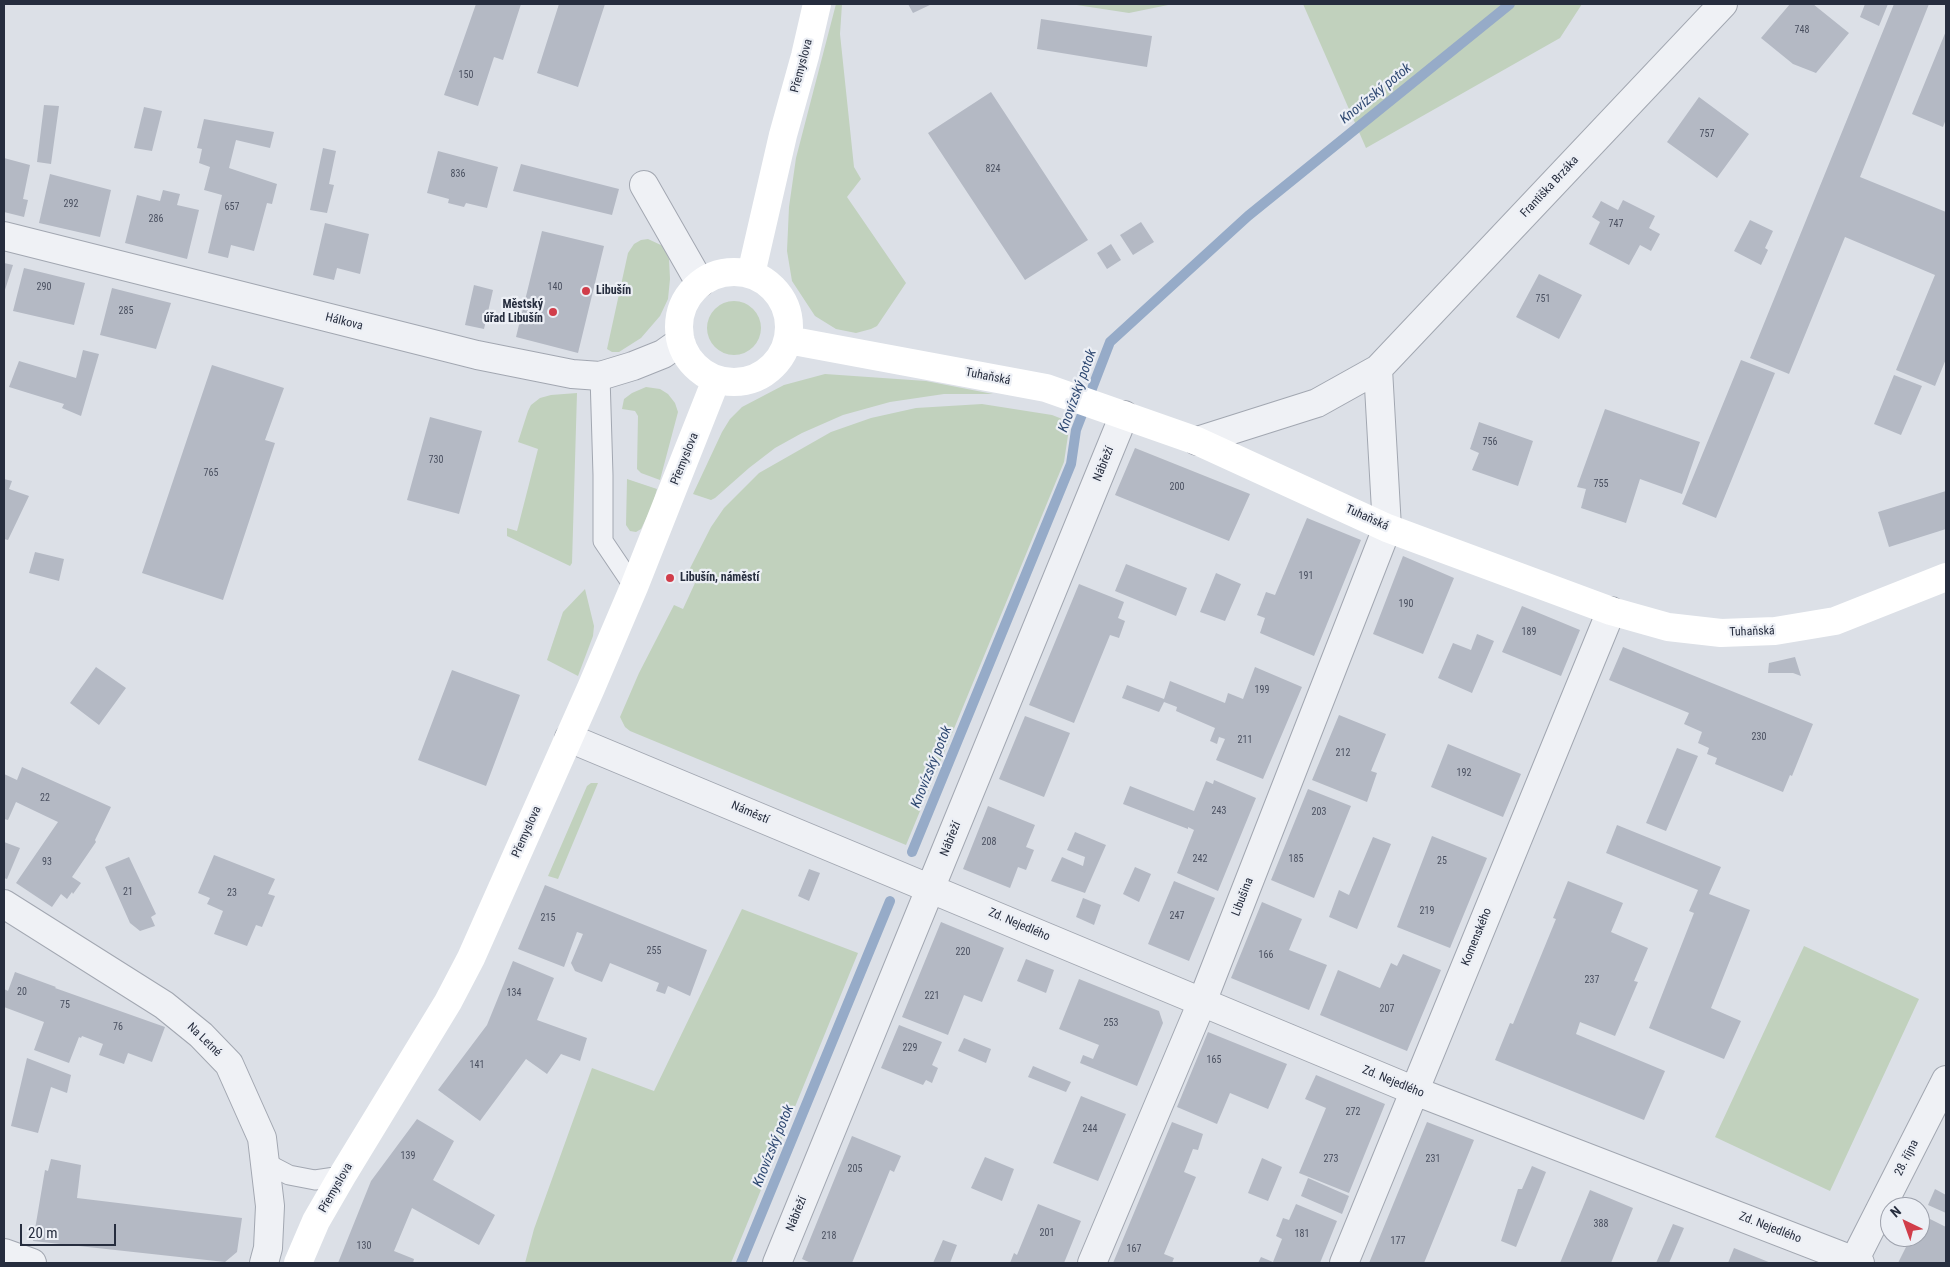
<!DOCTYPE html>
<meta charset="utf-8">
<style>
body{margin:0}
#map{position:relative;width:1950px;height:1267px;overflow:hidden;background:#dce0e7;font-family:"Roboto Condensed",sans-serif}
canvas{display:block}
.frame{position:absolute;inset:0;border:5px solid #262d3e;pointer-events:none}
.north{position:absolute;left:1880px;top:1197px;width:50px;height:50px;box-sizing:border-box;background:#eceff5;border:1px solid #9da1ac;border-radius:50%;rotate:318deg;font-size:14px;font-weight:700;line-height:20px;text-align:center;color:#262d3e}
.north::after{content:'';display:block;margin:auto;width:18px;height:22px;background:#d13d4a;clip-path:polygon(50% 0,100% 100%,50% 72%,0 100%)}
.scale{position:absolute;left:20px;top:1224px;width:96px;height:22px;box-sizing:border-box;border:2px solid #262d3e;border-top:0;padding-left:6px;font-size:15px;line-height:18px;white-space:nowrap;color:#262d3e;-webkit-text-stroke:4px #eceff5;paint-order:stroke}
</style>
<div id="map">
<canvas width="1950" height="1267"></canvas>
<div class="frame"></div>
<div class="north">N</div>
<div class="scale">20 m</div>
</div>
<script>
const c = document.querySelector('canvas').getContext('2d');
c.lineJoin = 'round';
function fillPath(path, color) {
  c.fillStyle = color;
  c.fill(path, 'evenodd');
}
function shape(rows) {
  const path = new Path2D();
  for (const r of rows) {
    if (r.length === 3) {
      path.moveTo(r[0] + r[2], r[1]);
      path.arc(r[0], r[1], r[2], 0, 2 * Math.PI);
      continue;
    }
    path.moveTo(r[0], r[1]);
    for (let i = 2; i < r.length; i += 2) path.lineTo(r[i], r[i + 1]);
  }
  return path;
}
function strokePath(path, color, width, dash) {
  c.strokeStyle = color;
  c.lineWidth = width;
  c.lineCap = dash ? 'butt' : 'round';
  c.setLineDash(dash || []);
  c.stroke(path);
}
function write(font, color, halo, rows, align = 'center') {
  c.font = font + ' "Roboto Condensed",sans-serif';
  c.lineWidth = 4.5;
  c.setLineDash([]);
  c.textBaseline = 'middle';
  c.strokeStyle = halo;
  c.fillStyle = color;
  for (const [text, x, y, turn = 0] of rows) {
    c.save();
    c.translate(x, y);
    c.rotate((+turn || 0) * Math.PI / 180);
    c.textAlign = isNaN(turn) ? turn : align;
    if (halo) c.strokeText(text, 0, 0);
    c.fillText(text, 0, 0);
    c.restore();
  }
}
fillPath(shape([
 [836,4,842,4,840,34,854,167,861,179,847,197,906,283,877,326,871,329,856,333,836,329,815,316,792,281,787,251,789,207,796,158],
 [1070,4,1173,4,1129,13],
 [1303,4,1582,4,1560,38,1366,148],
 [648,239,663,246,669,259,670,279,668,299,660,316,641,338,619,352,612,352,607,349,628,253,634,244,641,240],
 [734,328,27],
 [825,374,926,381,993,394,944,394,890,402,843,415,802,433,775,448,749,468,715,498,711,500,693,494,722,432,730,419,742,407,784,385],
 [646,387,660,389,668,394,675,403,678,412,660,480,641,473,637,469,638,416,635,411,622,409,624,399,632,393],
 [577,393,572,563,570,566,507,536,507,528,517,531,538,449,518,442,528,411,531,405,540,398,551,395],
 [982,404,1052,415,1070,422,1064,462,906,845,630,731,625,727,620,717,639,673,674,605,683,609,695,583,685,578,711,527,724,508,759,473,831,432,871,418,916,408],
 [627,479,657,489,652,507,641,529,636,532,630,531,626,525],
 [585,589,594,626,593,636,578,676,547,660,563,612],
 [591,783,598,783,558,879,548,876,587,786],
 [742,909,858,953,731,1263,525,1263,534,1229,592,1068,654,1091],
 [1804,946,1919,999,1830,1191,1715,1137]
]), '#c1d1bd');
strokePath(shape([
 [912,852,1071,464,1076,430,1110,342,1248,216,1510,4],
 [741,1263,890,901]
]), '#96abc8', 10);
fillPath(shape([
 [476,4,521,4,503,60,494,57,478,106,444,95],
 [559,4,605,4,578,87,537,73],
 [908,4,932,4,913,13],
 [1790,4,1813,4,1849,33,1816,73,1793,64,1761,38],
 [1865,4,1888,4,1879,26,1860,17],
 [1894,4,1929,4,1860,177,1946,212,1946,359,1935,386,1896,370,1935,275,1845,237,1789,374,1750,358],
 [1041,19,1152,36,1147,67,1037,49],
 [1946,31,1946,119,1943,127,1912,114],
 [991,92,1088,240,1025,280,928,133],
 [1699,97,1749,134,1717,178,1667,142],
 [44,105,59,106,51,164,37,162],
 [144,107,162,111,152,151,134,148],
 [204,119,274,132,270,148,236,140,229,168,277,184,272,204,267,203,254,251,231,245,228,258,208,253,222,195,204,190,210,167,199,163,202,149,197,148],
 [323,148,336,151,329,184,334,185,327,213,310,210],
 [438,151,498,167,487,208,466,203,464,207,448,203,449,199,427,193],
 [4,158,30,165,23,199,28,200,24,217,4,212],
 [521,164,619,189,612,215,513,191],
 [50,174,111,190,100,237,39,223],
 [163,190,180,194,177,205,199,210,187,259,125,243,137,195,160,201],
 [1623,200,1655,216,1649,228,1660,234,1651,251,1640,245,1629,265,1589,244,1600,222,1592,217,1601,201,1618,210],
 [1750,220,1773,231,1765,248,1768,250,1761,265,1734,251],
 [1141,222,1154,242,1133,255,1120,235],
 [325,223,369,234,360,274,337,268,334,280,313,275],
 [542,231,604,246,578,353,516,337],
 [1111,244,1121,260,1107,269,1097,253],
 [4,263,13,265,4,293],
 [24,268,85,283,74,325,13,311],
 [1539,274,1582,295,1559,339,1516,317],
 [474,285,493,290,484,329,465,325],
 [112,288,171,303,156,349,100,335],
 [83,350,99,354,81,416,62,408,64,404,9,387,19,361,76,378],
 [1741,360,1775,373,1716,518,1682,504],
 [212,365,284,388,265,440,275,443,223,600,142,573],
 [1894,375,1922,386,1901,435,1874,424],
 [1605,409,1700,442,1682,494,1640,479,1626,523,1581,508,1586,489,1577,487],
 [430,417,482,431,459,514,407,500],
 [1479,422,1533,441,1518,486,1472,470,1479,453,1470,449],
 [1135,448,1250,494,1229,541,1115,495],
 [4,479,12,481,9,489,29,496,8,540,4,539],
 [1946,491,1946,529,1889,547,1878,512],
 [1307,518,1361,540,1314,656,1260,633,1265,618,1257,615,1266,592,1275,595],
 [35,552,64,559,59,581,29,573],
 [1403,556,1454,578,1423,654,1373,634],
 [1126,564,1187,588,1176,616,1115,591],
 [1216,573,1241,584,1225,621,1200,612],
 [1079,584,1124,602,1118,618,1125,621,1119,638,1110,635,1074,723,1029,705],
 [1522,606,1580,630,1561,676,1502,652],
 [1477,634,1494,641,1472,693,1438,678,1453,643,1471,650],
 [1623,647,1813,724,1792,776,1790,775,1783,792,1715,764,1717,758,1707,754,1709,748,1698,743,1702,732,1684,724,1689,713,1609,680],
 [1795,657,1801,676,1793,673,1768,673,1769,663],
 [96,667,126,688,99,725,70,703],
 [1255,667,1302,687,1263,779,1216,760,1225,739,1219,737,1217,744,1210,741,1215,728,1176,711,1177,707,1164,702,1159,712,1122,698,1127,685,1164,699,1170,681,1225,703,1228,693,1243,699],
 [452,670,520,695,486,786,418,760],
 [1339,715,1386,734,1371,771,1377,773,1367,802,1312,780],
 [1025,716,1070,733,1044,797,999,779],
 [1448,744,1521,774,1503,817,1431,787],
 [1677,748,1698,756,1666,831,1646,823],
 [22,767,111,807,95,840,96,842,72,877,81,883,73,894,72,892,67,899,61,894,52,907,16,883,58,822,16,802,8,820,4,819,4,774,17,780],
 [1214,780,1256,798,1218,891,1177,873,1194,830,1188,827,1188,829,1123,804,1130,786,1194,811,1206,781,1213,784],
 [1308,789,1351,806,1314,898,1271,880],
 [988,806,1035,825,1026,847,1034,850,1026,870,1018,867,1010,888,963,869],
 [1617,825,1721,867,1709,894,1750,910,1711,1008,1741,1021,1724,1059,1649,1028,1694,913,1689,911,1698,890,1606,853],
 [1075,832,1106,845,1085,893,1051,881,1062,857,1083,866,1085,857,1067,850],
 [1432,836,1487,858,1450,948,1397,927],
 [1373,837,1391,844,1357,929,1329,917,1339,890,1349,895],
 [4,842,20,848,7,879,4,878],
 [214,855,275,879,268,894,275,896,262,927,256,925,247,946,214,934,223,911,207,904,210,898,198,893],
 [129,857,156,914,151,917,155,926,140,931,130,923,105,867],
 [1135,867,1151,874,1139,902,1123,894],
 [809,869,820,873,809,901,798,896],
 [1174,881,1215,898,1189,961,1148,944],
 [1568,881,1623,903,1611,932,1648,948,1634,981,1638,982,1615,1036,1580,1022,1576,1034,1665,1071,1644,1120,1495,1060,1510,1023,1513,1024,1556,919,1553,918],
 [545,885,707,950,690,996,668,986,665,994,656,991,659,983,610,963,602,982,575,971,571,963,583,934,577,932,564,967,518,949],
 [1083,898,1101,905,1094,925,1076,917],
 [1262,902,1302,919,1289,950,1327,965,1309,1010,1231,978],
 [941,922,1004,948,982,1002,964,995,948,1035,902,1017],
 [1403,954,1441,970,1407,1051,1320,1015,1338,970,1380,988,1391,963,1397,966],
 [1026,959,1054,970,1046,993,1017,981],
 [513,961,554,978,537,1020,587,1038,580,1061,561,1054,547,1074,526,1059,480,1121,438,1090,487,1025],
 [15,972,56,987,55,988,165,1027,152,1062,128,1053,124,1064,99,1055,103,1044,82,1036,81,1038,79,1037,69,1063,34,1050,44,1022,4,1007,4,989,8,991],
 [1079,979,1159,1011,1163,1023,1137,1086,1080,1063,1083,1055,1093,1059,1099,1045,1059,1029],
 [899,1025,942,1042,932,1065,938,1068,932,1083,926,1080,923,1085,881,1068],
 [1208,1032,1287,1064,1268,1109,1230,1093,1217,1124,1177,1107],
 [964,1038,991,1049,986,1063,958,1051],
 [27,1058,71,1075,67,1093,51,1087,38,1133,11,1126],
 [1033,1066,1071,1082,1066,1092,1028,1077],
 [1316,1075,1385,1104,1349,1193,1299,1173,1326,1108,1305,1099],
 [1081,1096,1126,1114,1098,1181,1053,1163],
 [417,1119,454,1141,433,1180,495,1215,479,1245,412,1208,394,1251,414,1259,413,1263,338,1263,371,1181],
 [1172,1122,1203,1134,1198,1150,1193,1149,1184,1172,1196,1177,1164,1254,1174,1258,1172,1263,1113,1263],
 [1427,1122,1474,1140,1424,1263,1369,1263],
 [852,1136,901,1156,894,1172,890,1170,852,1263,811,1263,802,1259],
 [985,1157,1014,1169,1002,1201,971,1188],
 [1262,1158,1282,1167,1268,1201,1248,1193],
 [51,1159,81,1165,77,1198,242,1218,237,1252,225,1262,33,1241,45,1170,48,1171],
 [1532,1166,1546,1172,1516,1247,1501,1241,1518,1189,1522,1189],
 [1308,1178,1349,1196,1342,1214,1301,1196],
 [1935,1189,1946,1195,1946,1213,1928,1205],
 [1590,1190,1633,1208,1611,1263,1560,1263],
 [1038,1204,1081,1221,1064,1263,1010,1263,1014,1253,1017,1255],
 [1296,1204,1337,1221,1320,1263,1258,1263,1261,1257,1273,1262,1282,1239,1276,1236,1283,1218,1289,1220],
 [1922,1215,1946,1227,1946,1263,1898,1263,1911,1237,1920,1237,1920,1219],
 [1673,1224,1684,1228,1669,1263,1656,1263],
 [943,1240,957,1245,950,1263,933,1263],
 [1734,1248,1771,1263,1728,1263]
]), '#b4b9c4');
const lane = shape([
 [600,376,603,475,603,541,634,587],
 [266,1163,289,1175,315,1180,342,1176]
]);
const street = shape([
 [644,185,700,283],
 [4,236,477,355,572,374,600,376,633,366,663,354,680,342],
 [1197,441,1317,403,1378,369,1723,4],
 [569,738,1415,1091,1860,1263],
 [4,904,164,1005,201,1035,229,1064,262,1138,270,1206,268,1248,264,1263],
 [4,1253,32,1263],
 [777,1263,1124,415],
 [1092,1263,1202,1002,1387,528,1378,369],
 [1344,1263,1611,611],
 [1853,1263,1946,1080]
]);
strokePath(lane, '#a2a7b1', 21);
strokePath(street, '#a2a7b1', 30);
strokePath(lane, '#eff1f5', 19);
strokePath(street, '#eff1f5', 28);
strokePath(shape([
 [734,327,55],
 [751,274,783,135,805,56,817,4],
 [788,340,1046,388,1197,441,1387,528,1611,611,1668,627,1721,633,1775,631,1835,621,1946,577],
 [298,1263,316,1221,342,1176,448,1002,471,958,591,688,634,587,716,380]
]), '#fff', 28);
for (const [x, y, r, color] of [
 [586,291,5,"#d13d4a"],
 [553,312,5,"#d13d4a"],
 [670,578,5,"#d13d4a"]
]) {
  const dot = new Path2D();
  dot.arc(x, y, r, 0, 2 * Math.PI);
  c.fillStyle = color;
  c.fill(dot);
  strokePath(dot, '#eceff5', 2);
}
write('10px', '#4a5060', null, [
 ["748",1802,30],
 ["150",466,75],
 ["757",1707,134],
 ["824",993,169],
 ["836",458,174],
 ["292",71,204],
 ["657",232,207],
 ["286",156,219],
 ["747",1616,224],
 ["290",44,287],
 ["140",555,287],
 ["751",1543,299],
 ["285",126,311],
 ["756",1490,442],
 ["730",436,460],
 ["765",211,473],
 ["755",1601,484],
 ["200",1177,487],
 ["191",1306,576],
 ["190",1406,604],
 ["189",1529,632],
 ["199",1262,690],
 ["230",1759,737],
 ["211",1245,740],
 ["212",1343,753],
 ["192",1464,773],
 ["22",45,798],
 ["243",1219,811],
 ["203",1319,812],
 ["208",989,842],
 ["242",1200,859],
 ["185",1296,859],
 ["25",1442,861],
 ["93",47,862],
 ["21",128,892],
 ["23",232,893],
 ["219",1427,911],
 ["247",1177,916],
 ["215",548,918],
 ["255",654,951],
 ["220",963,952],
 ["166",1266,955],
 ["237",1592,980],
 ["20",22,992],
 ["134",514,993],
 ["221",932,996],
 ["75",65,1005],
 ["207",1387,1009],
 ["253",1111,1023],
 ["76",118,1027],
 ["229",910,1048],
 ["165",1214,1060],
 ["141",477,1065],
 ["272",1353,1112],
 ["244",1090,1129],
 ["139",408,1156],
 ["273",1331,1159],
 ["231",1433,1159],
 ["205",855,1169],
 ["388",1601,1224],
 ["201",1047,1233],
 ["181",1302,1234],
 ["218",829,1236],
 ["177",1398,1241],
 ["130",364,1246],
 ["167",1134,1249]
]);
write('12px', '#262d3e', '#eceff5', [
 ["Přemyslova",802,66,-75],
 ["Františka Brzáka",1550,187,-47],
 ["Hálkova",344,322,14],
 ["Tuhaňská",988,377,11],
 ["Přemyslova",685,459,-68],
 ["Nábřeží",1104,464,-68],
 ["Tuhaňská",1367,518,24],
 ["Tuhaňská",1752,632,-2],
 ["Náměstí",750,813,23],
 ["Přemyslova",527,832,-66],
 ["Nábřeží",951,839,-68],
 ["Libušina",1243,897,-69],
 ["Zd. Nejedlého",1019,925,23],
 ["Komenského",1477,937,-68],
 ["Na Letné",204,1040,44],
 ["Zd. Nejedlého",1393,1082,22],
 ["28. října",1907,1158,-63],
 ["Přemyslova",336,1188,-60],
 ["Nábřeží",797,1214,-68],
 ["Zd. Nejedlého",1770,1228,21]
]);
write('bold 12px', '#262d3e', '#eceff5', [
 ["Libušín",596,291],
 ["Městský",543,305,"right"],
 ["úřad Libušín",543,319,"right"],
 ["Libušín, náměstí",680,578]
], 'left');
write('italic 14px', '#2f4972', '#eceff5', [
 ["Knovízský potok",1376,94,-39],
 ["Knovízský potok",1078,391,-70],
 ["Knovízský potok",932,767,-68],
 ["Knovízský potok",774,1146,-68]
]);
</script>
